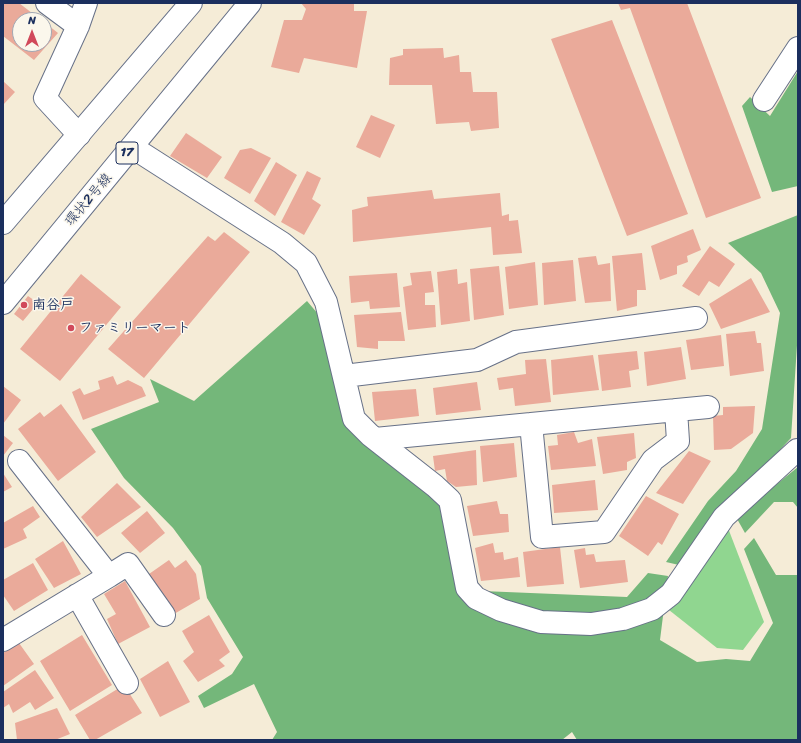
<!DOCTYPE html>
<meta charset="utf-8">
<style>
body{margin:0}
#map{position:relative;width:801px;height:743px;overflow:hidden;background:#f5ecd7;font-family:Sriracha,sans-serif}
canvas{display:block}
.frame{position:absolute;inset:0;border:4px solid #1b2f5e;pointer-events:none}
.north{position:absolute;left:12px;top:12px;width:40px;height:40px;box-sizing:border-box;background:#fbf7ec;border:1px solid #a1a7b3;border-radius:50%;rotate:0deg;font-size:11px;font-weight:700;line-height:16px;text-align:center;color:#1b2f5e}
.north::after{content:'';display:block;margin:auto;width:14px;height:18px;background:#d1495b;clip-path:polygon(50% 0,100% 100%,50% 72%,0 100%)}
</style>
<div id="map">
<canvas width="801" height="743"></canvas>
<div class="frame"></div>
<div class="north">N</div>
</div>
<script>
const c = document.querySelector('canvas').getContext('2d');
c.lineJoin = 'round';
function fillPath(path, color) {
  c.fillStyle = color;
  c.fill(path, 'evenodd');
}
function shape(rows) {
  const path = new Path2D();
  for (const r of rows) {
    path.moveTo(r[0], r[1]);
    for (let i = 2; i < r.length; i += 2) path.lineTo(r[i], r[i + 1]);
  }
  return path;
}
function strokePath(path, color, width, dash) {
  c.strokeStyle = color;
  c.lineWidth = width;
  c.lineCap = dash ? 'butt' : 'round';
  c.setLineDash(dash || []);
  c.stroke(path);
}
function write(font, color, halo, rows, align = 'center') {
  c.font = font + ' Sriracha,"Klee One",sans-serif';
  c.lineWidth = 3;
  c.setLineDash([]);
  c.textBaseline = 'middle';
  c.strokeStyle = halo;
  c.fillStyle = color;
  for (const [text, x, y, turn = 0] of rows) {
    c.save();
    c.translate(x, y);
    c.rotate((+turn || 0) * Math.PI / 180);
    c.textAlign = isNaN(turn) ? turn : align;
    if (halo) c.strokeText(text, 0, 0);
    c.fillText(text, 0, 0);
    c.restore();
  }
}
fillPath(shape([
 [728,528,764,622,743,650,717,648,669,610]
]), '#90d690');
fillPath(shape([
 [798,71,798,186,772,192,742,106,750,97,770,116],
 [798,215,798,330,791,438,744,488,716,510,679,565,666,562,708,501,736,471,762,429,780,313,761,273,728,243],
 [307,301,324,321,344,422,444,505,458,590,627,597,648,573,668,576,660,640,697,662,726,659,750,661,773,623,744,549,754,538,776,575,798,575,798,740,577,740,572,732,562,740,272,740,277,732,254,684,204,708,198,696,232,674,243,657,207,598,201,566,173,528,124,478,91,429,159,402,150,379,194,401],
 [798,467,798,508,793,502,774,502,745,533,736,517]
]), '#74b77a');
fillPath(shape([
 [3,3,19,3,41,20,20,20,20,44,44,44,44,22,58,33,34,60,3,36],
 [301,3,350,3,354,4,354,11,367,11,357,68,304,58,299,73,271,67,284,20,302,20,306,9],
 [618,3,687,3,761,198,706,218,630,8,621,10],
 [612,20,688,214,627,236,551,39],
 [443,48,444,58,459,55,460,72,471,72,473,92,497,92,499,128,471,131,469,122,436,124,432,85,389,85,390,58,403,55,403,49],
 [3,81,15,92,3,105],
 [371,115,395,125,380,158,356,147],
 [186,133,222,157,207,178,170,156],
 [251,148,271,158,250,194,224,178,240,150],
 [276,162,297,175,275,216,254,201],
 [307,171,321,178,312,199,321,205,304,235,281,222],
 [432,190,434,199,500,193,502,216,509,214,509,221,518,220,522,253,493,255,491,227,353,242,352,210,368,206,367,197],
 [693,229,701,250,687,256,688,262,677,266,677,274,660,280,651,246],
 [224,232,250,252,144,378,108,349,208,236,215,241],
 [710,246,735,264,719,287,709,281,699,296,682,286],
 [642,253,646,290,637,290,637,306,617,311,612,256],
 [596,256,598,265,610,263,611,301,585,303,578,258],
 [573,260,576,301,544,305,542,263],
 [535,262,538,305,509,309,505,267],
 [499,266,504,315,474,320,470,269],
 [457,269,458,284,467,282,470,321,441,325,437,272],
 [431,271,434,292,425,293,425,305,435,305,436,327,408,330,403,287,412,285,410,273],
 [397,273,400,307,370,309,369,301,351,303,349,276],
 [81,274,121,307,60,381,20,349],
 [751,278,770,312,721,329,709,304],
 [28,296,38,303,23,321,14,314],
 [401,312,405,341,378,341,378,349,357,347,354,315],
 [755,331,757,343,761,343,764,371,730,376,726,334],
 [721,335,724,366,691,370,686,340],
 [681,347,686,379,647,386,644,352],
 [637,351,639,369,629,371,631,387,602,391,598,355],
 [593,355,599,390,553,395,551,360],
 [546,359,551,402,515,406,513,388,499,390,497,378,526,374,525,360],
 [113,376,117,385,128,380,142,387,146,396,83,420,72,392,80,388,84,395,100,389,98,381],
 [477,382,481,410,436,415,433,388],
 [3,386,21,400,3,424],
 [416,389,419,416,375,421,372,392],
 [61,404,96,452,58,481,18,429,40,412,44,417],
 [755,406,753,433,731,449,714,450,713,416,723,415,723,407],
 [574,432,578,443,592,439,596,466,551,470,548,446,558,445,557,435],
 [634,433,636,458,627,462,627,470,603,474,597,437],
 [3,435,13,443,3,456],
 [514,443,517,477,483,482,480,446],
 [476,450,477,485,456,487,447,481,445,469,435,471,433,456],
 [689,451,711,461,683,504,656,493],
 [3,473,12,487,3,492],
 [595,480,598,510,554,513,552,485],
 [117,483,141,507,97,537,81,517],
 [646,496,679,514,662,545,658,542,648,556,619,536],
 [497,501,500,514,508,514,509,532,473,536,467,506],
 [33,506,40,517,23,529,27,538,3,549,3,523],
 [147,511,165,533,140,553,121,533],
 [63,541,81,574,54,588,35,559],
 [493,543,495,553,503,552,504,560,518,557,520,577,481,581,475,548],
 [560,547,564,584,527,587,523,552],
 [585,548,586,555,594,554,596,562,625,560,628,582,580,588,574,550],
 [169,560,175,568,186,560,196,574,200,599,174,614,149,574],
 [33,563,48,590,14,611,3,595,3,580],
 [125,581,150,627,118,644,107,619,116,614,104,594],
 [209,615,230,652,219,660,225,666,198,682,183,661,194,652,182,631],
 [82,635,112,685,70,711,40,661],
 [19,643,34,664,3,686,3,653],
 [168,661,190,702,160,717,140,679],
 [35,670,54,698,35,710,30,702,13,713,9,704,3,708,3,692],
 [124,685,142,713,95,740,90,740,75,715],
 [57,708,70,734,55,740,17,740,15,723]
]), '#eaaa9a');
const minor = shape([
 [47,3,78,26],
 [764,100,798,48],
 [79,135,45,98,78,26,86,3],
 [132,147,282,243,306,263,326,302,354,419,370,435,435,486,450,500,467,588,476,598,501,610,541,622,591,624,623,619,652,609,671,594,724,517,797,450],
 [344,376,477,360,516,342,696,318],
 [531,424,542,537,604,532,653,460,678,441,676,410],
 [375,439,708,407],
 [109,576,128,564,164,615],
 [77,595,127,683],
 [3,640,109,576,19,461]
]);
const major = shape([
 [3,223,191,3],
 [3,303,250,3]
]);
strokePath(minor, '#677188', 24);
strokePath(major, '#677188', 24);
strokePath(minor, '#fff', 22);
strokePath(major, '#fff', 22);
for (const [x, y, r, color] of [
 [24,305,4,"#d1495b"],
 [71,328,4,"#d1495b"]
]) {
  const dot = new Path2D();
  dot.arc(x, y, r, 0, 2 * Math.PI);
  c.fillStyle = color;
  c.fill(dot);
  strokePath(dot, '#fbf7ec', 1.5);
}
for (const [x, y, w] of [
 [127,153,22]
]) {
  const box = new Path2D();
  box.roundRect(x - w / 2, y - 11, w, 22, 3);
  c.fillStyle = '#fbf7ec';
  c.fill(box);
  strokePath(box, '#1b2f5e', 1);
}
write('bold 13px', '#1b2f5e', null, [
 ["17",127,153]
]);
write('14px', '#1b2f5e', '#fbf7ec', [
 ["環状2号線",89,200,-50]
]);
write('bold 14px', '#1b2f5e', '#fbf7ec', [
 ["南谷戸",32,305],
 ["ファミリーマート",79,328]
], 'left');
</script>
